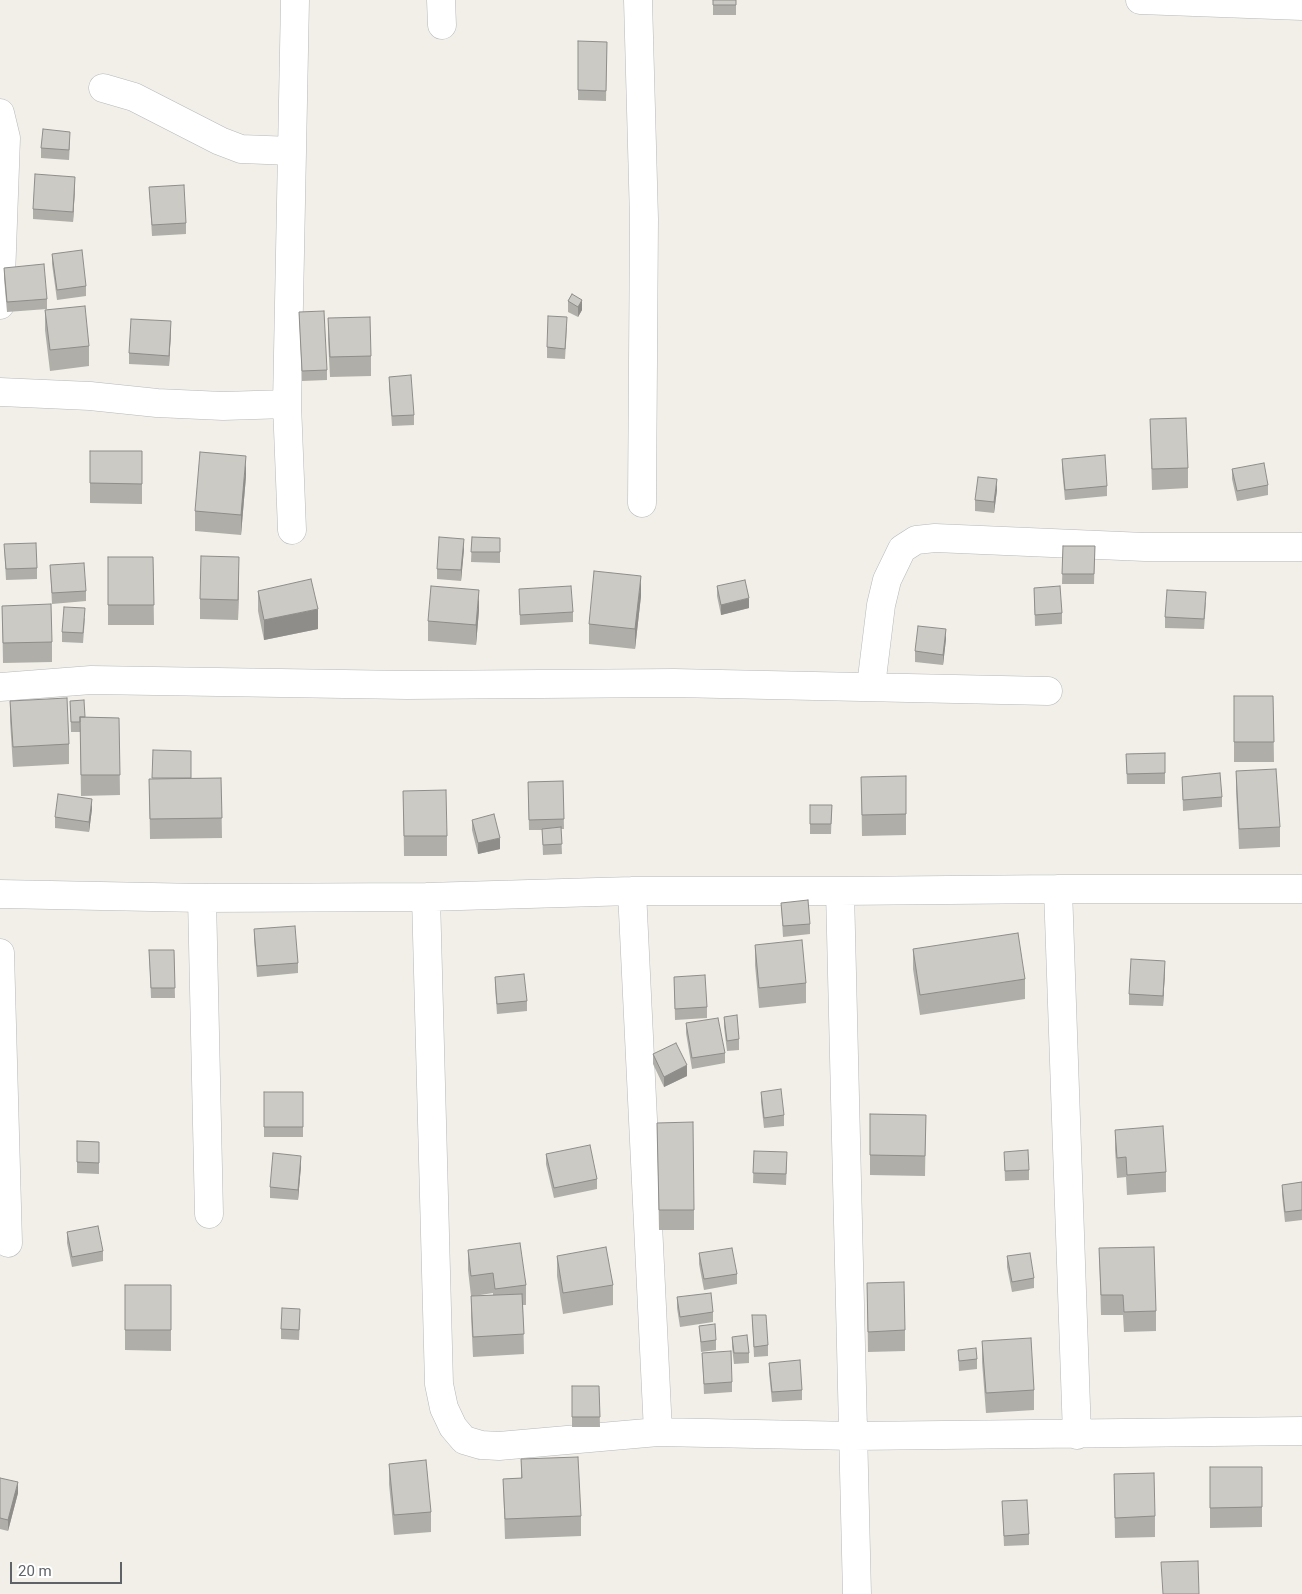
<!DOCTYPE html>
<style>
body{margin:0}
#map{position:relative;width:1302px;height:1594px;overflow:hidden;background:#f1efe8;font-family:Roboto,sans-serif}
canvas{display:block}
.scale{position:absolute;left:10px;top:1562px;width:112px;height:22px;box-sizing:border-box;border:2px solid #5f6368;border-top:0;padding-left:6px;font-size:15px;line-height:18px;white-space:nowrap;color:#5f6368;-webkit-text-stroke:4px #fff;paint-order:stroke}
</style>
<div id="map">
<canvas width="1302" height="1594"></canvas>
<div class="scale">20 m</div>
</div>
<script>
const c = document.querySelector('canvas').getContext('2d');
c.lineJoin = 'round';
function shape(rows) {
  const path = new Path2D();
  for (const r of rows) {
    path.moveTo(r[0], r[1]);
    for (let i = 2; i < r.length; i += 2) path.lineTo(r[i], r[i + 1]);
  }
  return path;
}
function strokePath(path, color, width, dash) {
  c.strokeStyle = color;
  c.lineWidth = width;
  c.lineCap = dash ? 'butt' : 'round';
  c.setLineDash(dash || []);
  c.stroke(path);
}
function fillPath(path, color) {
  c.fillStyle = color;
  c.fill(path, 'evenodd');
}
const street = shape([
 [441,0,442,25],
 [638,0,644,219,642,503],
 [1140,0,1302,6],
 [103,88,134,97,220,141,241,149,292,151],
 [0,113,6,138,0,305],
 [0,392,90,396,157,403,223,406,287,404],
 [292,530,287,404,295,0],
 [871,686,881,605,887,580,902,549,916,540,935,538,1145,547,1302,547],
 [0,687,91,680,407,685,674,683,1048,691],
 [1058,889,1077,1435],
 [632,891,658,1432],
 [0,894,202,898,426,897,632,891,840,891],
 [426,897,439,1384,444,1408,453,1427,464,1440,481,1445,499,1446,658,1432,854,1436,1302,1431],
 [202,898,209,1214],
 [0,953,8,1243],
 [857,1594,840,891,1058,889,1302,889]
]);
strokePath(street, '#b5b8bc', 29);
strokePath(street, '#fff', 28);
fillPath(shape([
 [713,0,736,0,736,15,713,15],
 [607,42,606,101,578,100,578,90],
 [70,142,69,160,41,158,41,148],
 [75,187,73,222,33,219,33,209],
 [149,187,186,223,186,234,152,236],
 [52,254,86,286,86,296,57,300,52,264],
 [4,268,47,299,47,309,7,312,4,278],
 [572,294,582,310,578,317,568,312,568,301],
 [45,310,89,346,89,366,50,371,45,330],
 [299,312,327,370,327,380,302,381],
 [328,318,371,356,371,376,330,377,328,339],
 [567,327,565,359,547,358,547,347],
 [171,331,169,366,129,364,129,353],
 [389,377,414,415,414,425,392,426,389,387],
 [1150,419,1188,468,1188,488,1152,490],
 [90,451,142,451,142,504,90,503],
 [1062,459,1107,486,1107,496,1065,500,1062,469],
 [1232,469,1268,485,1268,495,1237,501,1232,479],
 [246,476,241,535,195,531,195,511],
 [997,490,994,513,975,511,975,500],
 [472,537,500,538,500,563,471,562],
 [4,544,37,568,37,579,6,580],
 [1063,546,1095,546,1094,584,1062,584],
 [464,549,461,581,437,579,437,569],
 [108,557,153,557,154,625,108,625],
 [50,565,86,591,86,601,52,604],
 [239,578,238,620,200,619,200,599],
 [717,586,749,608,721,615,717,596],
 [1034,588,1062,613,1062,624,1035,626],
 [519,589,573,612,573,622,520,625],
 [258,591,318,629,264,640,258,611],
 [641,596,635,649,589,644,589,624],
 [1206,602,1204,629,1165,628,1165,617],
 [2,606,52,642,52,662,3,663],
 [479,610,476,645,428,641,428,621],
 [85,618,83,643,62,642,62,632],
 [946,639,943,665,915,662,915,651],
 [1234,696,1273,696,1274,762,1234,762],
 [10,701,69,744,69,764,13,767,10,721],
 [70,701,85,717,119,718,120,795,81,796,80,732,71,732],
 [1165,753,1165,784,1127,784,1126,754],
 [1236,771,1280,827,1280,847,1239,849,1236,791],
 [861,777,906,814,906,835,862,836],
 [1182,777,1222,797,1222,807,1183,811],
 [221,778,222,838,150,839,149,779],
 [563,781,564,829,561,829,562,854,543,855,542,830,529,830,528,782],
 [403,791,447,836,447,856,404,856],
 [810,805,832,805,831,834,810,834],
 [92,809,89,832,55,828,55,817],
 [472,820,500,849,478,854,472,830],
 [781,903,810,924,810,934,783,937],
 [254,929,298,963,298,973,257,977,254,940],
 [755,945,806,983,806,1003,759,1008,755,965],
 [913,949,1025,979,1025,999,920,1015,913,969],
 [149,950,174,950,175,998,151,998],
 [1165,971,1163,1006,1129,1005,1129,994],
 [495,977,527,1001,527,1011,497,1014,495,987],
 [674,977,707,1007,707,1018,675,1020],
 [724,1017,739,1039,739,1050,727,1051,724,1027],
 [686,1023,725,1053,725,1063,692,1069,686,1033],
 [653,1054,687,1076,664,1087,653,1064],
 [264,1092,303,1092,303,1137,264,1137],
 [761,1092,784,1115,784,1126,764,1128,761,1102],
 [870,1114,926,1115,925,1176,870,1175],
 [657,1123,694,1210,694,1230,659,1230],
 [1115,1130,1166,1172,1166,1192,1127,1195,1126,1177,1117,1178,1115,1150],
 [77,1141,99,1142,99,1174,77,1173],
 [754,1151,787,1162,786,1185,753,1183],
 [1004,1152,1029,1170,1029,1180,1005,1181],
 [546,1154,597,1179,597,1189,554,1198,546,1164],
 [301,1166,298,1200,270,1198,270,1187],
 [1302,1182,1302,1220,1285,1222,1282,1195,1282,1185],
 [67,1232,103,1251,103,1261,72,1267,67,1243],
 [1099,1248,1156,1311,1156,1331,1124,1332,1123,1315,1101,1315],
 [468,1250,526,1285,526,1305,523,1305,524,1354,473,1357,471,1316,471,1296,468,1270],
 [493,1293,493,1295,474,1296],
 [699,1253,737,1274,737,1284,704,1290,699,1264],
 [557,1256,613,1285,613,1305,563,1314,557,1276],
 [1007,1256,1034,1278,1034,1288,1012,1292,1007,1267],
 [867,1283,905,1330,905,1351,868,1352],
 [125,1285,171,1285,171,1351,125,1350],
 [677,1297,713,1312,713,1322,680,1327,677,1308],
 [752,1315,768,1345,768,1356,754,1357],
 [300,1319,299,1340,281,1339,281,1329],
 [699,1326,716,1340,716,1350,701,1352],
 [732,1337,749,1353,749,1363,734,1364,732,1347],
 [982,1341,1034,1390,1034,1410,986,1413,982,1362],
 [958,1350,977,1359,977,1369,959,1371],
 [702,1353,732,1382,732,1392,704,1394],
 [769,1363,802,1390,802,1400,772,1402,769,1373],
 [572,1386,599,1386,600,1427,572,1427],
 [521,1459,581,1516,581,1536,505,1539,503,1479,521,1478],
 [389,1464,431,1512,431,1532,394,1535,389,1484],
 [1210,1467,1262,1467,1262,1527,1210,1528],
 [1114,1474,1155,1516,1155,1537,1115,1538],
 [0,1478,18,1493,8,1531,0,1529],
 [1002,1501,1029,1534,1029,1545,1004,1546]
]), '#afaea9');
fillPath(shape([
 [75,177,75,187,73,222,73,212],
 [582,300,582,310,578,317,578,307],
 [171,321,171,331,169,366,169,356],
 [246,456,246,476,241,535,241,515],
 [997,479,997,490,994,513,994,502],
 [464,539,464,549,461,581,461,570],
 [239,557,239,578,238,620,238,600],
 [641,576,641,596,635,649,635,629],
 [479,590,479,610,476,645,476,625],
 [749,598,749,608,721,615,721,605],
 [318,609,318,629,264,640,264,620],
 [946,629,946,639,943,665,943,655],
 [92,799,92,809,89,832,89,822],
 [500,838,500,849,478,854,478,843],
 [1165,961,1165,971,1163,1006,1163,996],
 [687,1065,687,1076,664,1087,664,1077],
 [301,1156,301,1166,298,1200,298,1190],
 [18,1482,18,1493,8,1531,8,1520]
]), '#8f8d8a');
const building = shape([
 [713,0,736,0,736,5,713,5,713,0],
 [578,41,607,42,606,91,578,90,578,41],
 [43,129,70,132,69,150,41,148,43,129],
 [35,174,75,177,73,212,33,209,35,174],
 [184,185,186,223,152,225,149,187,184,185],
 [82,250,86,286,57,290,52,254,82,250],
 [44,264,47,299,7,302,4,268,44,264],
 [572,294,582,300,578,307,568,301,572,294],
 [85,306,89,346,50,350,45,310,85,306],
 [324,311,327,370,302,371,299,312,324,311],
 [548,316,567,317,565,349,547,347,548,316],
 [370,317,371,356,330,357,328,318,370,317],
 [131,319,171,321,169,356,129,353,131,319],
 [411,375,414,415,392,416,389,377,411,375],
 [1186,418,1188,468,1152,469,1150,419,1186,418],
 [90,451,142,451,142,484,90,483,90,451],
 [200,452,246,456,241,515,195,511,200,452],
 [1105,455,1107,486,1065,490,1062,459,1105,455],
 [1264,463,1268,485,1237,491,1232,469,1264,463],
 [978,477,997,479,994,502,975,500,978,477],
 [439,537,464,539,461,570,437,569,439,537],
 [472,537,500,538,500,552,471,552,472,537],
 [36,543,37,568,6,569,4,544,36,543],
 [1063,546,1095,546,1094,574,1062,574,1063,546],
 [201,556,239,557,238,600,200,599,201,556],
 [108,557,153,557,154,605,108,605,108,557],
 [84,563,86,591,52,593,50,565,84,563],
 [594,571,641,576,635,629,589,624,594,571],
 [311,579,318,609,264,620,258,591,311,579],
 [745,580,749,598,721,605,717,586,745,580],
 [431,586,479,590,476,625,428,621,431,586],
 [571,586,573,612,520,615,519,589,571,586],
 [1060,586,1062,613,1035,615,1034,588,1060,586],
 [1167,590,1206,592,1204,619,1165,617,1167,590],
 [51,604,52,642,3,643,2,606,51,604],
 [64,607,85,608,83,633,62,632,64,607],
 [918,626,946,629,943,655,915,651,918,626],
 [1234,696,1273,696,1274,742,1234,742,1234,696],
 [67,698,69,744,13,747,10,701,67,698],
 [84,700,85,717,80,717,80,722,71,722,70,701,84,700],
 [80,717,119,718,120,775,81,775,80,717],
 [153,750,191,751,191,778,152,778,153,750],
 [1165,753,1165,773,1127,774,1126,754,1165,753],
 [1276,769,1280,827,1239,829,1236,771,1276,769],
 [1220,773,1222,797,1183,800,1182,777,1220,773],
 [906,776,906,814,862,815,861,777,906,776],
 [221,778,222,818,150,819,149,779,221,778],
 [563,781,564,819,529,820,528,782,563,781],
 [446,790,447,836,404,836,403,791,446,790],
 [58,794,92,799,89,822,55,817,58,794],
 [810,805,832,805,831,824,810,824,810,805],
 [494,814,500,838,478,843,472,820,494,814],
 [561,827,562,844,543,845,542,829,561,827],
 [808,900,810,924,783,926,781,903,808,900],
 [295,926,298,963,257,966,254,929,295,926],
 [1018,933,1025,979,920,995,913,949,1018,933],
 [802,940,806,983,759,988,755,945,802,940],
 [149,950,174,950,175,988,151,988,149,950],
 [1131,959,1165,961,1163,996,1129,994,1131,959],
 [524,974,527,1001,497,1004,495,977,524,974],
 [705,975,707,1007,675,1009,674,977,705,975],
 [737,1015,739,1039,727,1041,724,1017,737,1015],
 [718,1018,725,1053,692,1058,686,1023,718,1018],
 [676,1043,687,1065,664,1077,653,1054,676,1043],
 [781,1089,784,1115,764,1118,761,1092,781,1089],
 [264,1092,303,1092,303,1127,264,1127,264,1092],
 [870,1114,926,1115,925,1156,870,1155,870,1114],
 [693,1122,694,1210,659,1210,657,1123,693,1122],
 [1163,1126,1166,1172,1127,1175,1126,1157,1117,1158,1115,1130,1163,1126],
 [77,1141,99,1142,99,1163,77,1162,77,1141],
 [590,1145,597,1179,554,1188,546,1154,590,1145],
 [1028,1150,1029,1170,1005,1171,1004,1152,1028,1150],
 [754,1151,787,1152,786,1174,753,1173,754,1151],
 [273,1153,301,1156,298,1190,270,1187,273,1153],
 [1302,1182,1302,1210,1285,1212,1282,1185,1302,1182],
 [98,1226,103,1251,72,1257,67,1232,98,1226],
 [520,1243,526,1285,495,1289,493,1273,471,1276,468,1250,520,1243],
 [606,1247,613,1285,563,1293,557,1256,606,1247],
 [1154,1247,1156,1311,1124,1312,1123,1295,1101,1295,1099,1248,1154,1247],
 [732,1248,737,1274,704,1279,699,1253,732,1248],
 [1030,1253,1034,1278,1012,1282,1007,1256,1030,1253],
 [904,1282,905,1330,868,1332,867,1283,904,1282],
 [125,1285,171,1285,171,1330,125,1330,125,1285],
 [711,1293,713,1312,680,1317,677,1297,711,1293],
 [522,1294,524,1334,473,1337,471,1296,522,1294],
 [282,1308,300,1309,299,1330,281,1329,282,1308],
 [752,1315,766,1315,768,1345,754,1347,752,1315],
 [715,1324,716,1340,701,1342,699,1326,715,1324],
 [747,1335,749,1353,734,1353,732,1337,747,1335],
 [1031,1338,1034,1390,986,1393,982,1341,1031,1338],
 [976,1348,977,1359,959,1361,958,1350,976,1348],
 [731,1351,732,1382,704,1384,702,1353,731,1351],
 [800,1360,802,1390,772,1392,769,1363,800,1360],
 [572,1386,599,1386,600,1417,572,1417,572,1386],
 [578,1457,581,1516,505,1519,503,1479,522,1478,521,1459,578,1457],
 [426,1460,431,1512,394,1515,389,1464,426,1460],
 [1210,1467,1262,1467,1262,1507,1210,1508,1210,1467],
 [1154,1473,1155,1516,1115,1518,1114,1474,1154,1473],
 [0,1478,18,1482,8,1520,0,1518,0,1478],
 [1027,1500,1029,1534,1004,1536,1002,1501,1027,1500],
 [1198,1561,1199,1594,1163,1594,1161,1562,1198,1561]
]);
fillPath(building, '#cccac5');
strokePath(building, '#8f8d8a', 1);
</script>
